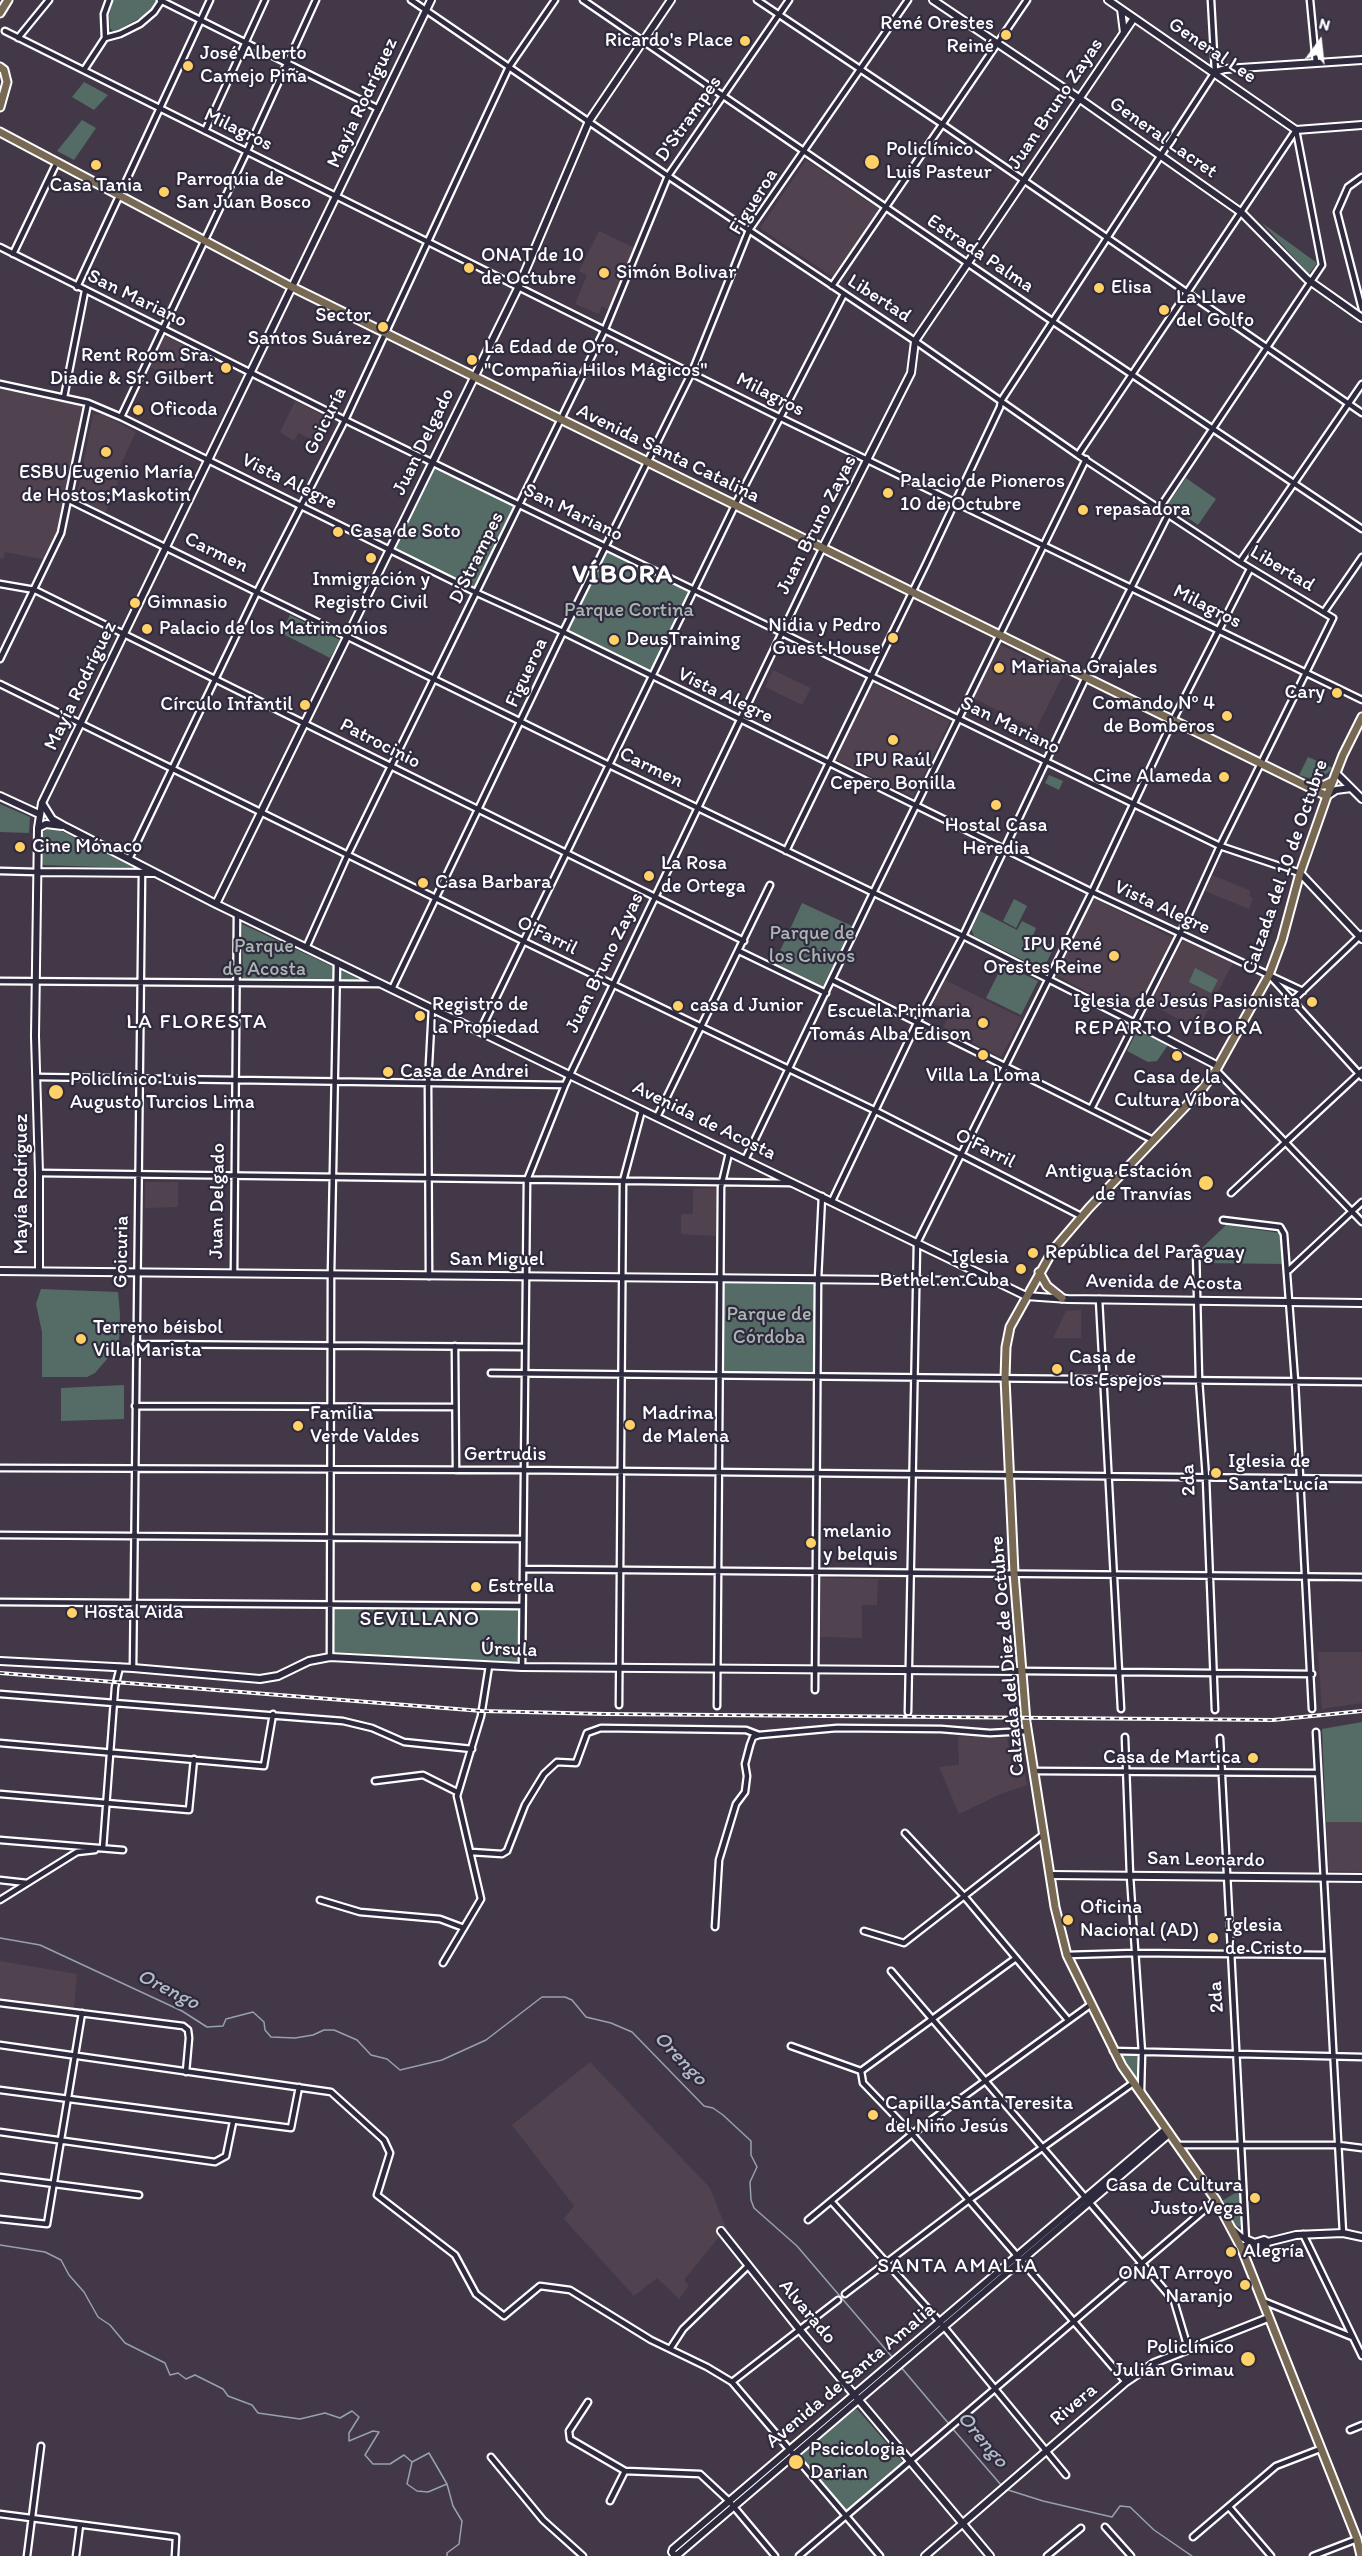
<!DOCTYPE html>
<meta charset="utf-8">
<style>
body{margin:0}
#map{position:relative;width:1362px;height:2556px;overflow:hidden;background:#433848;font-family:Itim,sans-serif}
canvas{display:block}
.north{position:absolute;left:1290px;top:12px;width:60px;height:60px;-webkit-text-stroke:4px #2f2a3d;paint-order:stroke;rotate:15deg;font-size:16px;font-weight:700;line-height:24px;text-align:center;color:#fff}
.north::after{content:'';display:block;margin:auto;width:21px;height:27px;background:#fff;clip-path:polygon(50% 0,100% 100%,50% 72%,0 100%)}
</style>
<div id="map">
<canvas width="1362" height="2556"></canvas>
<div class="north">N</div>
</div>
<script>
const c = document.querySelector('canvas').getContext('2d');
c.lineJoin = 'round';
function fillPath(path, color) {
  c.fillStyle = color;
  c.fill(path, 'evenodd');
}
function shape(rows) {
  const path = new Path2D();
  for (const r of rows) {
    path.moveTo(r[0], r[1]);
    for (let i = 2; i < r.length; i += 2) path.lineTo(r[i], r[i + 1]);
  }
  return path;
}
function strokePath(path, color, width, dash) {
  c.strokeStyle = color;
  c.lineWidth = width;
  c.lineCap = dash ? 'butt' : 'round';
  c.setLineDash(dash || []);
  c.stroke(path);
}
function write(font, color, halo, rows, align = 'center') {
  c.font = font + ' Itim,sans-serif';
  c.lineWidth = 4.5;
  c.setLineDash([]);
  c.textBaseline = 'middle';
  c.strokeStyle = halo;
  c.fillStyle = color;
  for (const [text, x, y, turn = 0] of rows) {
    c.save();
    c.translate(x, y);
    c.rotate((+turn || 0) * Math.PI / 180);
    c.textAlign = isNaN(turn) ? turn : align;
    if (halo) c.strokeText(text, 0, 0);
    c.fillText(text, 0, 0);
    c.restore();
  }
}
fillPath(shape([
 [806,160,879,209,833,277,760,228],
 [599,231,635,248,609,310,602,306,599,314,575,304,587,275,579,271],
 [165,336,192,349,177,380,150,367],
 [0,388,79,403,84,408,59,531,46,560,5,552,3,559,0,558],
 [295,401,332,420,320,443,298,433,294,441,280,432],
 [102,414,136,432,117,472,121,475,105,513,76,500,93,415],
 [999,644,1063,675,1036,729,973,698],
 [773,670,811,688,802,705,765,687],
 [873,683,950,721,913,797,835,759],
 [1212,875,1251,891,1249,896,1253,898,1249,909,1205,891],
 [1094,898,1173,938,1144,994,1123,1001,1114,1006,1054,974],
 [1183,940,1233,963,1198,1029,1150,1004],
 [945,980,1022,1018,1001,1057,943,1028,951,1012,933,1003],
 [145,1182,178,1182,178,1207,145,1208],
 [717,1188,716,1236,681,1234,681,1214,693,1214,693,1189],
 [1081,1310,1081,1338,1053,1338,1066,1311],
 [821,1578,878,1579,877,1605,862,1605,862,1638,820,1637],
 [1318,1652,1362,1652,1362,1703,1322,1709],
 [958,1736,1007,1738,1012,1767,1024,1768,1027,1785,1001,1794,959,1814,939,1767,959,1765],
 [1326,1822,1362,1822,1362,1872,1329,1871],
 [0,1961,77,1974,74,2008,0,1998],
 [590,2062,710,2188,726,2228,684,2280,689,2286,679,2299,657,2278,634,2296,564,2219,574,2206,512,2125]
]), '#514250');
fillPath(shape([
 [113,0,158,0,149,13,114,32,110,28,109,16],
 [84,82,108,95,94,110,72,97],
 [82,120,96,128,74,160,57,151],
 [1262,223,1317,263,1309,274],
 [433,464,516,505,475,588,392,548],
 [1186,478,1216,499,1198,525,1168,504],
 [606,546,695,590,652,676,563,632],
 [290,615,340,640,330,658,281,633],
 [1308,757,1333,768,1318,781,1299,775],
 [1049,775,1063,781,1059,790,1045,783],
 [0,804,30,817,29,833,0,832],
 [48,828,61,831,135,868,43,865,41,861,41,834],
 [1014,899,1027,906,1016,928,1003,921],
 [802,903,852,926,822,988,774,964],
 [980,911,1017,930,1022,921,1036,928,1033,936,1054,947,1043,970,974,936,971,929],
 [242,924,357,978,358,981,243,980],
 [1003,964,1038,981,1021,1015,986,998],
 [1195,968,1218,980,1211,993,1189,982],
 [1137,1031,1168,1045,1157,1061,1148,1062,1127,1051],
 [1226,1225,1280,1233,1283,1264,1202,1263,1201,1249],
 [724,1280,813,1282,816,1285,814,1371,726,1372,722,1370],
 [41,1289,118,1292,120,1314,119,1345,95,1373,87,1377,42,1377,42,1332,36,1304],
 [124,1385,124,1419,61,1421,61,1388],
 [334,1606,520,1609,519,1660,517,1662,334,1652],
 [1362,1722,1362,1822,1326,1822,1322,1729],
 [1122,2055,1137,2056,1137,2080],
 [1240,2190,1241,2223,1240,2227,1236,2226,1222,2201],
 [857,2409,904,2463,902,2467,848,2512,842,2510,800,2461,800,2456,852,2410]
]), '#556b66');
strokePath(shape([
 [0,1938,40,1945,182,2011,207,2027,223,2026,226,2019,253,2012,264,2022,265,2030,271,2037,295,2038,313,2035,324,2030,334,2030,357,2040,371,2055,387,2059,400,2070,442,2060,486,2040,542,1997,565,1997,572,2000,586,2017,611,2023,632,2032,704,2106,713,2108,723,2115,751,2141,751,2155,757,2167,750,2182,751,2200,754,2208,797,2246,893,2358],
 [0,2245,45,2252,61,2260,69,2275,84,2292,98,2317,110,2325,125,2343,165,2363,170,2375,178,2373,186,2379,195,2375,223,2389,228,2396,252,2405,258,2413,300,2419,325,2413,340,2418,352,2411,359,2417,349,2433,349,2441,373,2431,379,2432,365,2455,373,2464,390,2464,404,2455,412,2462,407,2484,417,2491,428,2492,447,2484],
 [900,2366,949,2424],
 [952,2428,1002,2486],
 [412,2462,429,2453,447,2484,453,2506,462,2521,459,2544,447,2553,447,2556],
 [1005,2489,1043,2501,1112,2517,1120,2506,1130,2507,1154,2530,1192,2556]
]), '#96a1b0', 1.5);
const street = shape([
 [160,0,379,109],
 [411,0,668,176,915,341,1078,455,1240,562,1333,618,1220,846,1180,934,1091,1109],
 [583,0,1052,321,1362,529],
 [757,0,942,124,1362,413],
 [1310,0,1316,63],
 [5,31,779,417,1362,700],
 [18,38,49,0],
 [105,38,104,14,109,0],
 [84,70,105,38,120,34,140,24,154,12,162,0],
 [205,131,265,0],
 [1362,177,1348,187,1337,212,1362,309],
 [0,247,345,420,1220,846,1300,873],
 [13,254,57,162],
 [832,286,1027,0],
 [77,287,210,0],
 [0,384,88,403,121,417,477,593,563,632,1092,892,1303,991],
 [64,397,85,291],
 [121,417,247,151,316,0],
 [1078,455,1296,130],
 [69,500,609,765,963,936,1135,1023],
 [1159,509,1322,265,1296,130],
 [1240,562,1362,384],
 [0,584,35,590,744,941],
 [1324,612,1362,557],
 [0,659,61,533,88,403],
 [0,684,523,941,874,1110,1081,1216],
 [786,851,926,564,1000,407,1001,401,1215,72,1211,0],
 [129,859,257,592,345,420,509,67,555,0],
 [0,871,37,872],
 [306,948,348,854,605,329,668,176,789,0],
 [739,951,826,993],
 [1271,977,1362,1077],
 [832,980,1153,1140],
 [0,981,378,984],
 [392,989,563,632,692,372,749,230,908,0],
 [1292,1001,1362,934],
 [480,1031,738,499,844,294],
 [1216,1070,1362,1222],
 [37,1077,565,1085,822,549],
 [657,1117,770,885],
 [745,1160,873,893,1086,459],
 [39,1173,792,1183],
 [1231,1193,1362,1071],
 [832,1201,917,1023,963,936,1086,677,1168,515],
 [1223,1220,1280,1227,1284,1234,1295,1381,1312,1709],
 [1196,1249,1199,1380,1206,1478,1215,1710],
 [1289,1270,1362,1202],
 [234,1273,237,914],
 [429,1276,428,1083,432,1008],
 [1099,1299,1121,1709],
 [136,1344,524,1347],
 [455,1346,456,1470],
 [491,1373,1362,1382],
 [135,1406,455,1407],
 [0,1468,523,1470,1362,1479],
 [0,1535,523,1539],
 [523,1569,1362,1577],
 [0,1602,522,1606],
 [330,1657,331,1274,337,962],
 [522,1667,527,1180,565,1085],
 [133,1668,142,872],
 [1021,1671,1312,1674],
 [815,1690,818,1279,822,1196],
 [0,1694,343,1721,372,1728,404,1742,472,1749],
 [619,1705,623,1181,642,1110],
 [717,1706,721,1187,729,1153],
 [908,1712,917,1243,1092,892,1173,720,1250,569],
 [1316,1732,1343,2233],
 [1125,1737,1130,1876,1142,2053,1141,2091],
 [1220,1738,1246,2241],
 [0,1743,264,1766,273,1714],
 [1033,1771,1317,1773],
 [375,1781,423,1775,457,1792],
 [0,1794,189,1810,194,1759],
 [905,1833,964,1896,1068,2020],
 [0,1840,123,1850],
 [103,1848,115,1687,120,1667],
 [471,1852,502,1854,507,1851,525,1805,544,1774,557,1762,576,1763,587,1733,601,1728,746,1730,759,1735,837,1728,941,1729,990,1733,1027,1731],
 [0,1880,27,1883],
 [0,1900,77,1852,95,1850],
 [320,1900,360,1912,440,1919,464,1928],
 [715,1927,719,1860,736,1804,745,1792,747,1776,745,1764,750,1745,753,1737,759,1735],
 [864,1931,904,1943,1044,1834],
 [1067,1955,1135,1953,1327,1955],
 [443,1963,481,1899,457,1796,481,1716,489,1666],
 [891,1971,1174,2301,1188,2348],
 [0,2003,183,2026,188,2030,189,2038,186,2072],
 [0,2045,331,2092,384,2140,390,2153,377,2195,455,2255,476,2294,504,2316,540,2286,570,2290,651,2340,707,2367,732,2382,880,2556],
 [791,2046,861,2071],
 [1113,2051,1362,2057],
 [861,2071,863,2083,912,2134,1126,2382],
 [861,2071,1016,1958],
 [0,2090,291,2128,299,2087],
 [0,2132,215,2162,226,2156,233,2122],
 [1178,2145,1338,2145,1362,2148],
 [0,2177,139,2195],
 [831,2201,940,2322,1066,2475],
 [0,2219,47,2224,82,2013],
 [808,2220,912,2134,1090,2005],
 [1303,2234,1362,2356],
 [845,2294,969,2200,1133,2083],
 [1263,2301,1352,2337],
 [670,2349,683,2329,748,2266],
 [732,2382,838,2300],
 [588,2402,569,2431,570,2439,625,2471,700,2474,729,2501,775,2556],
 [1350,2430,1362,2425],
 [491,2457,543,2520,583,2556],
 [610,2501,625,2471],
 [1229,2507,1271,2556],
 [0,2514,176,2537,175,2556],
 [1105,2527,1131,2556],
 [1193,2537,1276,2466,1320,2449],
 [27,2556,41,2446],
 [76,2556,80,2525],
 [799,2556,1216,2200],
 [1047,2556,1081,2528],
 [1313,2556,1357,2539]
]);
const secondary = shape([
 [933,0,1080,99,1242,213,1307,279,1362,318],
 [1108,0,1296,130,1362,125],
 [1121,9,1124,33],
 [1215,72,1225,69,1362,60],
 [822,549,911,373,915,341,1134,18],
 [1336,773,1362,799],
 [0,796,39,814],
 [1327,796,1336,790,1351,788],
 [42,803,52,819,66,827,216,904,1026,1296,1068,1299,1362,1303],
 [38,828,46,824,62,826],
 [37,872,154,873],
 [1300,873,1362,939],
 [216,904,518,288,589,121,671,0],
 [1135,1023,1218,1066],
 [39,1270,39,1173,35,1036,38,828,42,803,431,0],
 [0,1271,991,1281],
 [0,1661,133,1668,260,1679,278,1676,309,1661,330,1657,522,1667,1021,1671],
 [1050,1875,1362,1878],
 [1233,2230,1241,2237,1255,2243],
 [721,2231,799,2329,990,2556],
 [1241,2247,1264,2240,1268,2242],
 [1244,2252,1266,2245,1268,2242,1296,2235,1343,2233,1362,2237],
 [675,2556,672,2552,673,2549,1166,2129],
 [676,2556,1169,2134],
 [925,2556,1126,2382,1154,2363,1268,2318]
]);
const primary = shape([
 [0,13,8,0],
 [0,67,4,70,7,82,0,107],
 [0,132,292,287,1327,796],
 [1310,786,1325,785,1333,781],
 [1039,1272,1047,1286,1062,1298],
 [1361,2556,1357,2539,1241,2247,1216,2200,1122,2066,1067,1955,1055,1907,1026,1722,1014,1573,1005,1378,1006,1347,1010,1327,1053,1250,1089,1208,1203,1088,1216,1070,1269,975,1282,940,1300,873,1327,796,1343,755,1362,717]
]);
strokePath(street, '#fff', 9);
strokePath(secondary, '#fff', 10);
strokePath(primary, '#fff', 11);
strokePath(street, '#2f2a3d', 4.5);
strokePath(secondary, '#2f2a3d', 6);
strokePath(primary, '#786954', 7);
const rail = shape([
 [0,1673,482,1711,606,1714,1273,1720,1362,1711]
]);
strokePath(rail, '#fff', 4);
strokePath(rail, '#2f2a3d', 1.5, [4.5]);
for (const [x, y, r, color] of [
 [1006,35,6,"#ffd166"],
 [745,41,6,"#ffd166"],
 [188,66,6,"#ffd166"],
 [872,162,8,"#ffd166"],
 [96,165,6,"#ffd166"],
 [164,192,6,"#ffd166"],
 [469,268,6,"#ffd166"],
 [604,273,6,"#ffd166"],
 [1099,288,6,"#ffd166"],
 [1164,310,6,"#ffd166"],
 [383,327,6,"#ffd166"],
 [472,360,6,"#ffd166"],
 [226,368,6,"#ffd166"],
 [138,410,6,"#ffd166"],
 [106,452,6,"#ffd166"],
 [888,493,6,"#ffd166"],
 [1083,510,6,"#ffd166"],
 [338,532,6,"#ffd166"],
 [371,558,6,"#ffd166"],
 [135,603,6,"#ffd166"],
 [147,629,6,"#ffd166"],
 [893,638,6,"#ffd166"],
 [614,640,6,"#ffd166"],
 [999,668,6,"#ffd166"],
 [1337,693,6,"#ffd166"],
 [305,705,6,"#ffd166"],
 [1227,716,6,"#ffd166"],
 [893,740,6,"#ffd166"],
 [1224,777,6,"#ffd166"],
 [996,805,6,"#ffd166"],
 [20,847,6,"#ffd166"],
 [649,876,6,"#ffd166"],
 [423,883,6,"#ffd166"],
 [1114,956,6,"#ffd166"],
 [1312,1002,6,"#ffd166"],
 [678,1006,6,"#ffd166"],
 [420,1016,6,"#ffd166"],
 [983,1023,6,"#ffd166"],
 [983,1055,6,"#ffd166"],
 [1177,1056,6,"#ffd166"],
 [388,1072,6,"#ffd166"],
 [56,1092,8,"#ffd166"],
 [1206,1183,8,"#ffd166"],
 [1033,1253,6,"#ffd166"],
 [1021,1269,6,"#ffd166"],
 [81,1339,6,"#ffd166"],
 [1057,1369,6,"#ffd166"],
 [630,1425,6,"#ffd166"],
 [298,1426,6,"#ffd166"],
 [1216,1473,6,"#ffd166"],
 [811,1543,6,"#ffd166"],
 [476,1587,6,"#ffd166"],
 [72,1613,6,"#ffd166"],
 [1253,1758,6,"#ffd166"],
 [1068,1920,6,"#ffd166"],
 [1213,1938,6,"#ffd166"],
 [873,2115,6,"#ffd166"],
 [1255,2198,6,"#ffd166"],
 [1231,2252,6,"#ffd166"],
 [1245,2285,6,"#ffd166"],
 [1248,2359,8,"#ffd166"],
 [796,2462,8,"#ffd166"]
]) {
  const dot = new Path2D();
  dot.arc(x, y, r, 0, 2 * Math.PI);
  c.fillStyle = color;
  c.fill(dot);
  strokePath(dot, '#2f2a3d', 2);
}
write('20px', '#fff', '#2f2a3d', [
 ["René Orestes",994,24,"right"],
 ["Reiné",994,47,"right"],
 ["Ricardo's Place",733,41,"right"],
 ["José Alberto",200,54],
 ["Camejo Piña",200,77],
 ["Policlínico",886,150],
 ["Luis Pasteur",886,173],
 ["Parroquia de",176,180],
 ["San Juan Bosco",176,203],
 ["Casa Tania",96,186,"center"],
 ["ONAT de 10",481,256],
 ["de Octubre",481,279],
 ["Simón Bolivar",616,273],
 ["Elisa",1111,288],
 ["La Llave",1176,298],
 ["del Golfo",1176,321],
 ["Sector",371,316,"right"],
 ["Santos Suárez",371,339,"right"],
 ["La Edad de Oro,",484,348],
 ["\"Compañia Hilos Mágicos\"",484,371],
 ["Rent Room Sra.",214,356,"right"],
 ["Diadie & Sr. Gilbert",214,379,"right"],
 ["Oficoda",150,410],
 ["ESBU Eugenio María",106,473,"center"],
 ["de Hostos;Maskotin",106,496,"center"],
 ["Palacio de Pioneros",900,482],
 ["10 de Octubre",900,505],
 ["repasadora",1095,510],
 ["Casa de Soto",350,532],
 ["Inmigración y",371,580,"center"],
 ["Registro Civil",371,603,"center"],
 ["Gimnasio",147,603],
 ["Nidia y Pedro",881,626,"right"],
 ["Guest House",881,649,"right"],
 ["Palacio de los Matrimonios",159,629],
 ["DeusTraining",626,640],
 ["Mariana Grajales",1011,668],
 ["Cary",1325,693,"right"],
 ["Comando Nº 4",1215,704,"right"],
 ["de Bomberos",1215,727,"right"],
 ["Círculo Infantil",293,705,"right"],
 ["IPU Raúl",893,761,"center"],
 ["Cepero Bonilla",893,784,"center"],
 ["Cine Alameda",1212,777,"right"],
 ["Hostal Casa",996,826,"center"],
 ["Heredia",996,849,"center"],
 ["Cine Mónaco",32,847],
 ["La Rosa",661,864],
 ["de Ortega",661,887],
 ["Casa Barbara",435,883],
 ["IPU René",1102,945,"right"],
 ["Orestes Reine",1102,968,"right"],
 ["Iglesia de Jesús Pasionista",1300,1002,"right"],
 ["Registro de",432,1005],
 ["la Propiedad",432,1028],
 ["casa d Junior",690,1006],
 ["Escuela Primaria",971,1012,"right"],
 ["Tomás Alba Edison",971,1035,"right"],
 ["Casa de Andrei",400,1072],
 ["Villa La Loma",983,1076,"center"],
 ["Casa de la",1177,1078,"center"],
 ["Cultura Víbora",1177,1101,"center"],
 ["Policlínico Luis",70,1080],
 ["Augusto Turcios Lima",70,1103],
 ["Antigua Estación",1192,1172,"right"],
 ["de Tranvías",1192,1195,"right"],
 ["República del Paraguay",1045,1253],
 ["Iglesia",1009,1258,"right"],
 ["Bethel en Cuba",1009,1281,"right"],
 ["Terreno béisbol",93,1328],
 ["Villa Marista",93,1351],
 ["Casa de",1069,1358],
 ["los Espejos",1069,1381],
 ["Familia",310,1414],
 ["Verde Valdes",310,1437],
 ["Madrina",642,1414],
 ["de Malena",642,1437],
 ["Iglesia de",1228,1462],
 ["Santa Lucía",1228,1485],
 ["melanio",823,1532],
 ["y belquis",823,1555],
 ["Estrella",488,1587],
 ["Hostal Aida",84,1613],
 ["Casa de Martica",1241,1758,"right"],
 ["Oficina",1080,1908],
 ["Nacional (AD)",1080,1931],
 ["Iglesia",1225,1926],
 ["de Cristo",1225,1949],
 ["Capilla Santa Teresita",885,2104],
 ["del Niño Jesús",885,2127],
 ["Casa de Cultura",1243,2186,"right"],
 ["Justo Vega",1243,2209,"right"],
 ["Alegría",1243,2252],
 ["ONAT Arroyo",1233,2274,"right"],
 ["Naranjo",1233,2297,"right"],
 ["Policlínico",1234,2348,"right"],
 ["Julián Grimau",1234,2371,"right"],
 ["Pscicologia",810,2450],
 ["Darian",810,2473]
], 'left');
write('20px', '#fff', '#2f2a3d', [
 ["General Lee",1212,51,34],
 ["Mayía Rodríguez",363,103,-65],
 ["Juan Bruno Zayas",1056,104,-56],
 ["D'Strampes",689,119,-55],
 ["Milagros",238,130,26],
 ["General Lacret",1163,138,35],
 ["Figueroa",754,202,-58],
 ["Estrada Palma",980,254,34],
 ["San Mariano",137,299,26],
 ["Libertad",879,299,33],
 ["Milagros",770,395,27],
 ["Goicuría",326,421,-64],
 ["Juan Delgado",424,442,-64],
 ["Avenida Santa Catalina",668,454,26],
 ["Vista Alegre",289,482,26],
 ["San Mariano",573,513,26],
 ["Juan Bruno Zayas",817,525,-63],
 ["Carmen",216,553,26],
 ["D'Strampes",477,558,-64],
 ["Libertad",1282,569,31],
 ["Milagros",1207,607,27],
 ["Figueroa",527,673,-65],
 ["Mayía Rodríguez",81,686,-64],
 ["Vista Alegre",725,696,26],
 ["San Mariano",1010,726,26],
 ["Patrocinio",380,744,27],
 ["Carmen",651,768,26],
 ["Calzada del 10 de Octubre",1286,867,-71],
 ["Vista Alegre",1162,908,25],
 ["O'Farril",547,936,26],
 ["Juan Bruno Zayas",605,963,-64],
 ["Avenida de Acosta",704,1121,26],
 ["O'Farril",985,1149,27],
 ["Mayía Rodríguez",22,1184,-90],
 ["Juan Delgado",218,1201,-89],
 ["Goicuria",122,1252,-89],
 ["San Miguel",497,1260],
 ["Avenida de Acosta",1164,1283,1],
 ["Gertrudis",505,1455],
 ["2da",1189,1480,-93],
 ["Úrsula",509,1650,2],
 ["Calzada del Diez de Octubre",1008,1656,-95],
 ["San Leonardo",1206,1860,1],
 ["2da",1217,1997,-94],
 ["Alvarado",807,2312,50],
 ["Avenida de Santa Amalia",851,2376,-40],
 ["Rivera",1074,2405,-40]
]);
write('20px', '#aab5b2', '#2f2a3d', [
 ["Parque Cortina",629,611],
 ["Parque de",812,934],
 ["los Chivos",812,957],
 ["Parque",264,947],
 ["de Acosta",264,970],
 ["Parque de",769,1315],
 ["Córdoba",769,1338]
]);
c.letterSpacing = '1.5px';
write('21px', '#fff', '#2f2a3d', [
 ["LA FLORESTA",197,1023],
 ["REPARTO VÍBORA",1169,1029],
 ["SEVILLANO",420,1620],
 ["SANTA AMALIA",958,2267]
]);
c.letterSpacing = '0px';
write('italic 21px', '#b0b9c4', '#2f2a3d', [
 ["Orengo",168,1990,27],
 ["Orengo",680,2059,46],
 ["Orengo",982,2440,50]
]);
c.letterSpacing = '1.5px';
write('bold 26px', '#fff', '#2f2a3d', [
 ["VÍBORA",623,575]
]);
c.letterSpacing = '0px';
</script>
